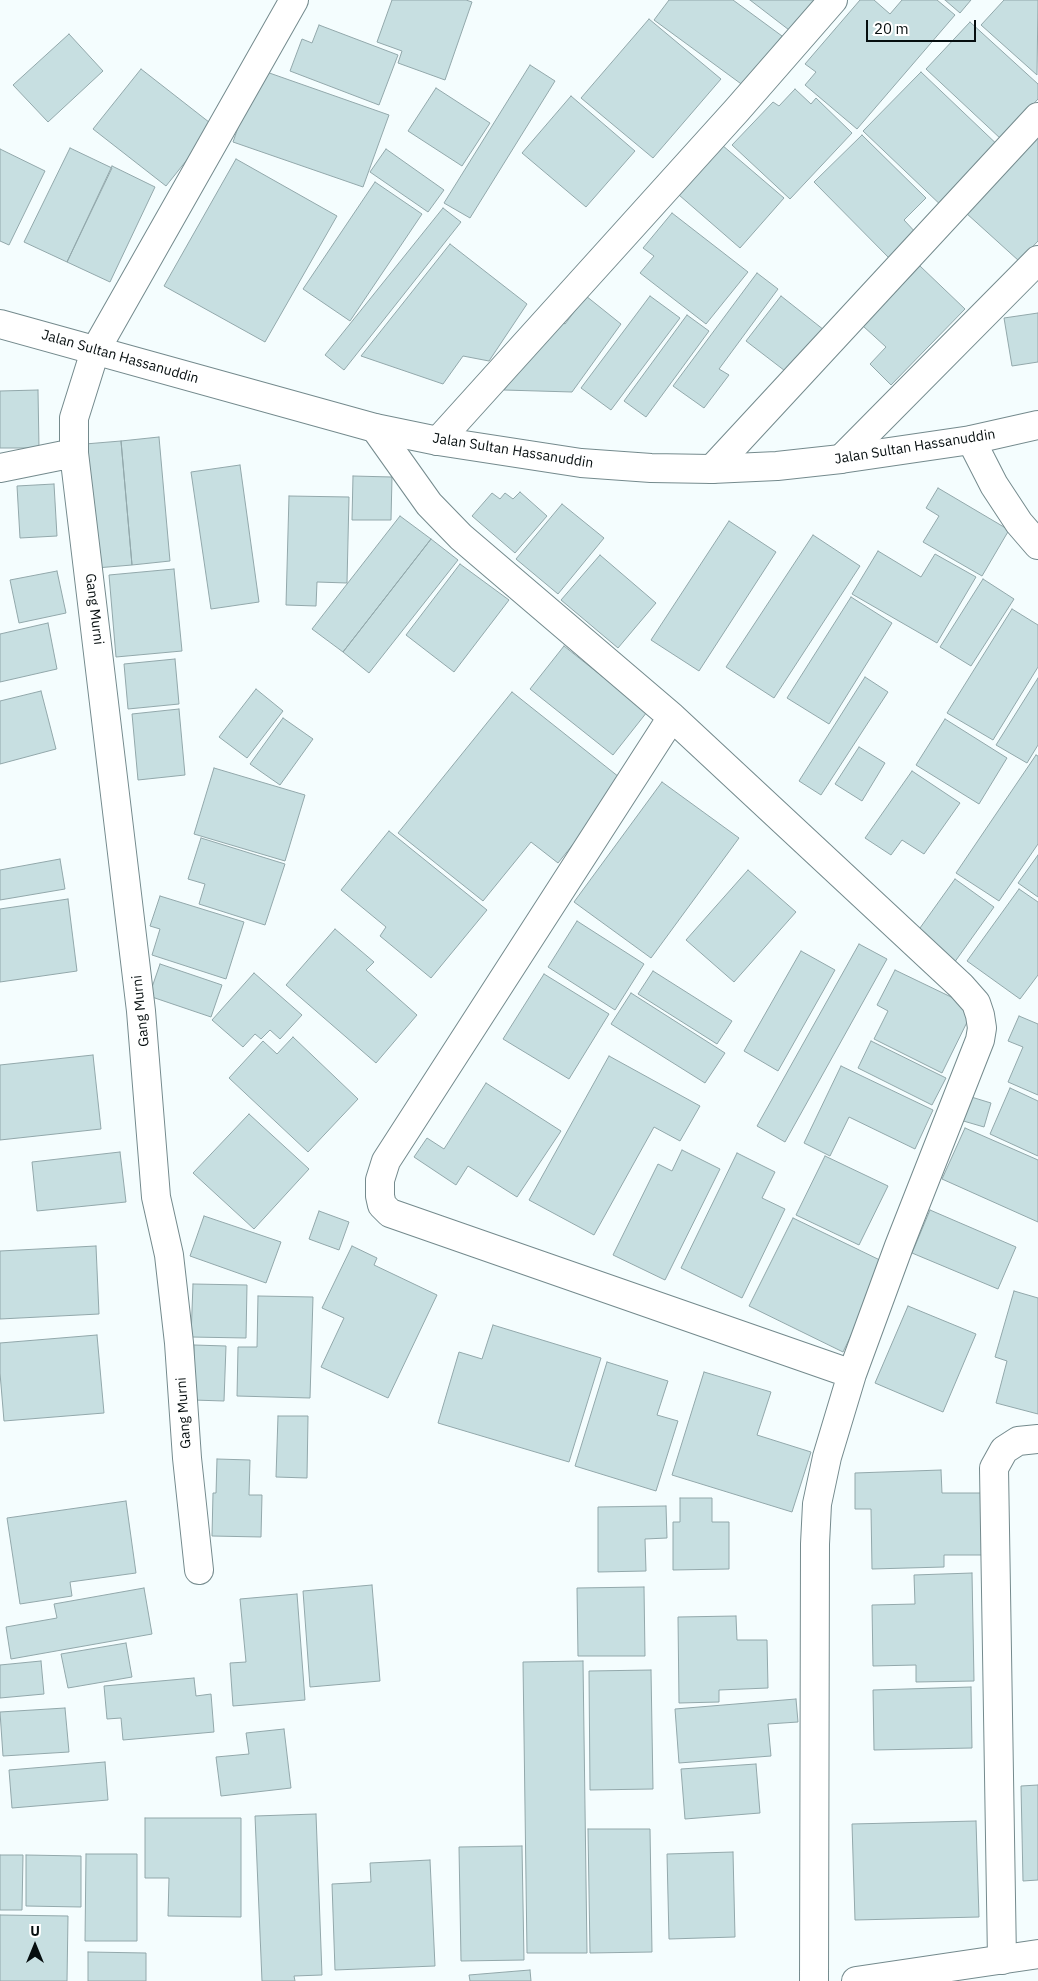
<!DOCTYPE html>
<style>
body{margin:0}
#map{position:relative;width:1038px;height:1981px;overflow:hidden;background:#f4fdfe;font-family:"IBM Plex Sans",sans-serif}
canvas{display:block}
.north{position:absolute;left:10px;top:1921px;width:50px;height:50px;-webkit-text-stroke:4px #fff;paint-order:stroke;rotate:0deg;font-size:14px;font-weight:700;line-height:20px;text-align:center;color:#060e0f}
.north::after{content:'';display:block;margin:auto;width:18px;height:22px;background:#060e0f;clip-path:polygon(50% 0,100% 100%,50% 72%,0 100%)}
.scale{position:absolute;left:866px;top:20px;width:110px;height:22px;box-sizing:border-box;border:2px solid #060e0f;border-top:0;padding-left:6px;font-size:15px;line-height:18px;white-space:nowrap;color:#060e0f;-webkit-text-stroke:4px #fff;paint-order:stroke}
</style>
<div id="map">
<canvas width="1038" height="1981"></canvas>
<div class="north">U</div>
<div class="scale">20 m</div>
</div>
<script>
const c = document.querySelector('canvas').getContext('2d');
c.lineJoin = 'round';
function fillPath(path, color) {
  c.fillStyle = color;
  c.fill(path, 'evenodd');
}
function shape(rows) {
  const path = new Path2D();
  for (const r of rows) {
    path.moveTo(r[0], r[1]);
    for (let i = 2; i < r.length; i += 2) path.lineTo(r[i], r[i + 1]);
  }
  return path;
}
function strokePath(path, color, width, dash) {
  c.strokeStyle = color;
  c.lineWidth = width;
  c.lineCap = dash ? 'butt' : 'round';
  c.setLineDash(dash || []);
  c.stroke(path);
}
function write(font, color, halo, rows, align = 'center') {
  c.font = font + ' "IBM Plex Sans",sans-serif';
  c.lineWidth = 5;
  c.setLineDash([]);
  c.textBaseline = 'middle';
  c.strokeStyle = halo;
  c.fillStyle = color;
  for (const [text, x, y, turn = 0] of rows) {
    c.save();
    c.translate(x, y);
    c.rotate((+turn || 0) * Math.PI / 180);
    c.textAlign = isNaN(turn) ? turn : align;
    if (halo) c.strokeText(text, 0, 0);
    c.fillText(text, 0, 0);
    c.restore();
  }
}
const building = shape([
 [392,0,466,0,472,2,445,80,398,63,402,51,377,42,392,0],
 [669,0,733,0,782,36,744,86,654,20,669,0],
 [750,0,818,0,793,33,750,0],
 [860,0,874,0,890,14,902,0,937,0,955,15,857,129,805,85,816,72,805,64,860,0],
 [945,0,971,0,960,13,945,0],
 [1004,0,1038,0,1037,75,981,25,1004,0],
 [649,19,721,79,653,158,581,98,649,19],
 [970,22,1038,84,1038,99,1001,139,926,69,970,22],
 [319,25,398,55,379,105,290,71,302,39,312,43,319,25],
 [69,34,103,71,48,122,13,85,69,34],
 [530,65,555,81,470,218,444,203,530,65],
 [141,69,214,126,166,186,93,129,141,69],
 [258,69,389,115,363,187,233,142,258,69],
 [921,72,1004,151,946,210,863,131,921,72],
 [436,88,490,123,462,166,408,131,436,88],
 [795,89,811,104,816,98,852,133,790,199,732,145,773,102,779,106,795,89],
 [571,96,635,151,586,207,522,153,571,96],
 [862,135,926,198,904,220,918,235,892,261,814,182,862,135],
 [1038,135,1038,241,1019,261,966,213,1038,135],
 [722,145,784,198,740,248,679,195,722,145],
 [70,148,112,168,67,262,24,242,70,148],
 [0,149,45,171,9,245,0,241,0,149],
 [386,149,444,190,428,212,370,172,386,149],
 [236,159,337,216,265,342,164,286,236,159],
 [112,166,155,187,110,282,67,262,112,166],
 [375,182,422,214,350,321,303,289,375,182],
 [443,208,461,222,344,370,325,355,443,208],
 [672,213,748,272,706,324,640,273,654,256,643,248,672,213],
 [450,244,527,304,489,361,463,356,443,384,361,356,450,244],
 [920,266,965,309,891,385,870,364,886,347,863,326,920,266],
 [757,273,778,289,719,369,729,375,704,408,673,386,757,273],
 [586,296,621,324,572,392,504,390,558,319,565,324,586,296],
 [650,296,680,318,611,410,581,388,650,296],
 [781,296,824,330,789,374,746,341,781,296],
 [1038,313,1038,362,1012,366,1004,318,1038,313],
 [687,315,709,331,646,417,624,401,687,315],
 [38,390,39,448,0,448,0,391,38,390],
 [159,437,170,561,132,565,121,441,159,437],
 [121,441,132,565,96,568,85,444,121,441],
 [240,465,259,602,211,609,191,472,240,465],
 [353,476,392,477,391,520,352,520,353,476],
 [54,484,57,536,20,538,17,486,54,484],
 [938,488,1009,530,982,576,923,542,939,516,926,508,938,488],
 [520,492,547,516,515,553,472,516,492,493,500,499,505,493,513,499,520,492],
 [289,496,349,497,347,583,317,582,316,606,286,605,289,496],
 [562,504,604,538,558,594,516,559,562,504],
 [400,516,431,539,343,652,312,629,400,516],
 [729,521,776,552,699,671,651,640,729,521],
 [813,535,860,566,774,698,726,667,813,535],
 [431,539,458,560,369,673,343,652,431,539],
 [878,551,921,577,935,554,976,577,937,643,852,594,878,551],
 [600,555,656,603,618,648,561,600,600,555],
 [460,564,509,600,454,672,406,635,460,564],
 [174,569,182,651,116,657,109,575,174,569],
 [57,571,66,613,19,623,10,580,57,571],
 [983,579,1014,599,971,666,940,647,983,579],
 [851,597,892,623,829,724,787,698,851,597],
 [1012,609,1038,625,1038,667,993,740,947,713,1012,609],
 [48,623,57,669,0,682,0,634,48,623],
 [564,646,647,712,613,755,530,689,564,646],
 [175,659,179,704,128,709,124,664,175,659],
 [865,677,888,692,821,795,799,781,865,677],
 [1038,678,1038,745,1027,763,996,745,1038,678],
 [256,689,283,711,247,758,219,737,256,689],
 [41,691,56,749,0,764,0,701,41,691],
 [512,692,624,781,558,863,531,842,483,901,398,833,512,692],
 [179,709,185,775,138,780,132,714,179,709],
 [283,718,313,739,280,785,250,764,283,718],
 [945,719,1007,758,979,804,916,765,945,719],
 [859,747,885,763,862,801,835,784,859,747],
 [1036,755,1038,756,1038,844,999,901,956,873,1036,755],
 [214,768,305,795,285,861,194,834,214,768],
 [912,771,960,803,924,854,902,840,891,855,865,838,912,771],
 [662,782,739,838,651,958,574,902,662,782],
 [389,831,487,910,431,978,380,936,386,927,341,890,389,831],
 [201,838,285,864,265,925,199,904,205,884,188,879,201,838],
 [1038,855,1038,897,1018,883,1038,855],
 [60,859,65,889,0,900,0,870,60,859],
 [748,870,796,912,734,982,686,940,748,870],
 [955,879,994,907,954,963,915,935,955,879],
 [1019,889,1038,902,1038,975,1020,999,967,961,1019,889],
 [160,896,244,922,226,979,152,955,160,929,150,926,160,896],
 [68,899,77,971,0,982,0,909,68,899],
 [577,921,644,964,615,1010,548,967,577,921],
 [335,929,374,962,366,970,417,1015,376,1063,286,985,335,929],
 [859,944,887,959,785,1142,757,1126,859,944],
 [801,951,835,970,778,1071,744,1051,801,951],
 [160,964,222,985,211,1017,149,996,160,964],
 [895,970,974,1008,942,1073,874,1039,888,1011,877,1005,895,970],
 [653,971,732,1021,717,1044,638,994,653,971],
 [254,973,302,1015,280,1039,270,1030,261,1039,255,1034,243,1047,212,1020,254,973],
 [544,974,609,1014,569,1079,503,1039,544,974],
 [631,993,725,1053,705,1083,611,1024,631,993],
 [1019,1016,1038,1024,1038,1095,1008,1082,1023,1047,1008,1041,1019,1016],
 [293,1037,358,1099,308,1152,229,1078,263,1041,277,1054,293,1037],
 [871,1041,946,1078,932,1105,858,1068,871,1041],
 [93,1055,101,1129,0,1140,0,1065,93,1055],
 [609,1056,700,1106,680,1141,654,1127,594,1235,529,1200,609,1056],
 [841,1066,933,1110,915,1149,849,1117,830,1156,804,1143,841,1066],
 [486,1083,561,1131,517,1197,468,1166,456,1185,414,1157,427,1138,444,1149,486,1083],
 [1010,1088,1038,1101,1038,1156,990,1134,1010,1088],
 [968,1096,991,1103,984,1127,960,1120,968,1096],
 [249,1114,309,1169,254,1229,193,1173,249,1114],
 [965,1128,1038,1160,1038,1222,942,1179,965,1128],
 [682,1150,720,1169,665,1280,613,1255,658,1164,672,1171,682,1150],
 [120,1152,126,1202,37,1211,32,1162,120,1152],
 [737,1153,775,1172,762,1198,785,1209,742,1298,681,1268,737,1153],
 [825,1156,888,1186,859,1245,796,1215,825,1156],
 [930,1210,1016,1247,998,1289,912,1253,930,1210],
 [319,1211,349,1222,339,1250,309,1239,319,1211],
 [204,1216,281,1242,266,1283,190,1256,204,1216],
 [793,1218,886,1263,843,1352,749,1306,793,1218],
 [96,1246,99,1314,0,1319,0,1251,96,1246],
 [352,1246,377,1258,374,1265,437,1295,388,1398,321,1367,344,1318,322,1308,352,1246],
 [193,1284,247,1285,246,1338,191,1337,193,1284],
 [1014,1291,1038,1298,1038,1414,996,1403,1007,1361,995,1357,1014,1291],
 [258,1296,313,1297,310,1398,237,1396,238,1347,257,1347,258,1296],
 [908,1306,976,1334,943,1412,875,1383,908,1306],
 [493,1325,601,1358,569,1462,438,1423,459,1352,482,1359,493,1325],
 [97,1335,104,1413,4,1421,0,1373,0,1343,97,1335],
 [194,1345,226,1346,224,1401,193,1400,194,1345],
 [607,1362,668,1381,657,1415,678,1421,656,1491,575,1466,607,1362],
 [704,1372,771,1392,757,1435,811,1452,792,1512,672,1475,704,1372],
 [278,1416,308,1416,307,1478,276,1477,278,1416],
 [217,1459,250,1460,249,1495,262,1495,261,1537,212,1536,213,1493,216,1493,217,1459],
 [941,1470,942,1493,987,1493,989,1555,944,1555,944,1567,872,1569,871,1509,855,1509,855,1473,941,1470],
 [680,1498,712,1498,712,1522,729,1522,729,1569,673,1570,673,1522,680,1522,680,1498],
 [126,1501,136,1573,70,1582,72,1596,20,1604,7,1518,126,1501],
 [666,1506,667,1538,645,1539,646,1571,598,1572,598,1507,666,1506],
 [972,1573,974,1681,916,1682,916,1665,873,1666,872,1605,915,1604,914,1575,972,1573],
 [372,1585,380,1681,310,1687,303,1591,372,1585],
 [644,1587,645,1656,578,1656,577,1588,644,1587],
 [144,1588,152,1634,11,1659,6,1627,57,1618,54,1604,144,1588],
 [297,1594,305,1700,233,1706,230,1663,246,1662,240,1599,297,1594],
 [736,1616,737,1640,767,1640,768,1688,719,1690,719,1702,679,1703,678,1617,736,1616],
 [126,1643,132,1677,68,1688,61,1654,126,1643],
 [41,1661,44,1694,0,1698,0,1665,41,1661],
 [583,1661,587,1953,527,1953,523,1662,583,1661],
 [651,1670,653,1789,590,1790,589,1671,651,1670],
 [194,1678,196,1696,211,1694,214,1732,123,1740,121,1718,107,1719,104,1686,194,1678],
 [971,1687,972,1748,874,1750,873,1690,971,1687],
 [796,1699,798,1722,768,1724,771,1756,679,1763,675,1709,796,1699],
 [65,1708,69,1752,3,1756,0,1712,65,1708],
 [284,1729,291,1788,221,1796,216,1757,249,1754,246,1733,284,1729],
 [105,1762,108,1800,12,1808,9,1770,105,1762],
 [756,1764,760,1813,685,1819,681,1769,756,1764],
 [1038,1785,1038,1880,1023,1881,1021,1786,1038,1785],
 [316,1814,322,1975,294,1976,295,1981,262,1981,255,1816,316,1814],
 [145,1818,241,1818,241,1917,168,1916,169,1878,145,1878,145,1818],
 [976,1821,979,1917,855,1920,852,1824,976,1821],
 [588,1829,650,1829,652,1952,590,1953,588,1829],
 [522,1846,524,1960,461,1961,459,1847,522,1846],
 [733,1852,735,1937,669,1939,667,1854,733,1852],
 [86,1854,137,1854,137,1941,85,1941,86,1854],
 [0,1855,23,1855,22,1910,0,1910,0,1855],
 [26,1855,81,1856,81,1907,26,1906,26,1855],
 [430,1860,435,1966,335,1970,332,1884,371,1882,370,1863,430,1860],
 [0,1915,68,1916,67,1981,0,1981,0,1915],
 [88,1952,146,1953,146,1981,88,1981,88,1952],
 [530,1970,531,1981,470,1981,469,1975,530,1970]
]);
fillPath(building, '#c7dfe1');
strokePath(building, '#92a8ab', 1);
const minor = shape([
 [375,428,429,504,461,537,672,717,961,986,976,1003,980,1015,982,1028,980,1040,899,1246,852,1374,827,1457,817,1504,815,1544,814,1981],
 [971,440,994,485,1019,523,1038,545],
 [438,441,737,110,833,0],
 [74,453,141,1011,156,1197,169,1255,179,1343,187,1458,199,1570],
 [841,459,1038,260],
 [0,468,74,453,74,418,95,351,294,0],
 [712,469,1038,117],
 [672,717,386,1161,380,1180,380,1196,382,1205,390,1213,852,1374],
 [1002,1960,994,1468,1004,1450,1018,1441,1038,1439]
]);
const tertiary = shape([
 [856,1981,1038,1954]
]);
const primary = shape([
 [0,324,375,428,438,441,581,463,651,468,712,469,777,466,841,459,971,440,1038,425]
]);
strokePath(minor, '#748a8d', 30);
strokePath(tertiary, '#748a8d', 30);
strokePath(primary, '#748a8d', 30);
strokePath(minor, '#fff', 28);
strokePath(tertiary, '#fff', 28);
strokePath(primary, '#fff', 28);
write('14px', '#060e0f', '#fff', [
 ["Jalan Sultan Hassanuddin",120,357,16],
 ["Jalan Sultan Hassanuddin",915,447,-9],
 ["Jalan Sultan Hassanuddin",513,451,9],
 ["Gang Murni",94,609,83],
 ["Gang Murni",141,1011,-96],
 ["Gang Murni",184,1413,-94]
]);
</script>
